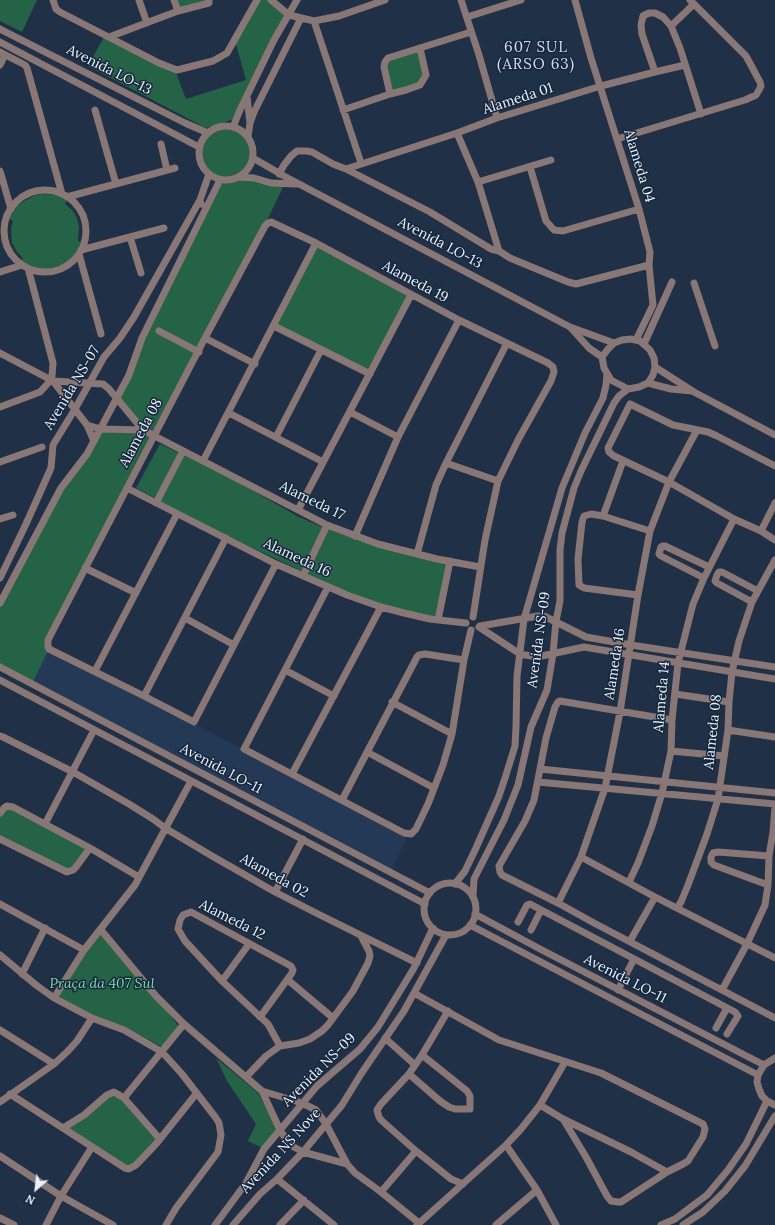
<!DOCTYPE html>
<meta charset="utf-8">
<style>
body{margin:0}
#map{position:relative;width:775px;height:1225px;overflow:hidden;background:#203147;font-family:Lora,serif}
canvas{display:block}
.north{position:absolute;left:16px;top:1169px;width:40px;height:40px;-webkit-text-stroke:3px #16273c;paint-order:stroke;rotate:208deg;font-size:11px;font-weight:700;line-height:16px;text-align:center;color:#e9f1fd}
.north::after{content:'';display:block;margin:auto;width:14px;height:18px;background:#e9f1fd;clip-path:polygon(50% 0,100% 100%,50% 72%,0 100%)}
</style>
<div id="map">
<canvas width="775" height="1225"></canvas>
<div class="north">N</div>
</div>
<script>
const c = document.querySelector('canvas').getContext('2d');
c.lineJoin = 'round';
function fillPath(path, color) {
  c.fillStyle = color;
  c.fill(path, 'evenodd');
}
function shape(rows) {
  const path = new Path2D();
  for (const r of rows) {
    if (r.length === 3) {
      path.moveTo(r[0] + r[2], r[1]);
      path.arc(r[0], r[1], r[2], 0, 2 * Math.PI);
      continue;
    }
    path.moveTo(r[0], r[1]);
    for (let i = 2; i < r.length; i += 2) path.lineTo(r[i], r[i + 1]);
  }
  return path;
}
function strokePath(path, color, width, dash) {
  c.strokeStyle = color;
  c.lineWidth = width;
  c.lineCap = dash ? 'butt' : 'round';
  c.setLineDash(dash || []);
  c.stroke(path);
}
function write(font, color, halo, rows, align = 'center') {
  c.font = font + ' Lora,serif';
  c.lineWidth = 3;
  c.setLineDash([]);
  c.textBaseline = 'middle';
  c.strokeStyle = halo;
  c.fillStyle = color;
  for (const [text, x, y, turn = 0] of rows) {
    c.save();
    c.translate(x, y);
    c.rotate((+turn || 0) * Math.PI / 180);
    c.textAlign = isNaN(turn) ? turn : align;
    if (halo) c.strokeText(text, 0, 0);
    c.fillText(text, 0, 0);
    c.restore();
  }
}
fillPath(shape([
 [49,649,408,834,391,873,32,684]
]), '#243955');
fillPath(shape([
 [0,0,37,0,22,32,0,21],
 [177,0,208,0,180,10],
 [256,0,272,0,289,15,237,118,206,128,88,66,105,35,175,70,186,99,246,80,235,41],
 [420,48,426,71,420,85,390,94,384,63],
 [224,126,233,127,244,133,249,139,253,148,253,158,247,170,239,177,271,183,283,187,262,231,47,644,49,649,32,684,0,667,0,603,36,536,101,429,143,430,117,398,220,180,209,174,204,169,199,155,201,142,208,133,215,128],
 [45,194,58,195,67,201,65,204,72,210,77,218,79,227,78,241,81,242,77,252,69,260,62,265,48,269,35,268,21,261,23,258,17,252,12,243,11,228,13,221,9,219,17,206,24,201,36,195],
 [316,243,411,295,370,374,274,326],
 [160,444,181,454,183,451,299,517,325,528,450,561,438,620,404,613,328,587,302,571,156,503,157,499,136,488],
 [10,806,90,848,73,870,63,871,0,839,0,813],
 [101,930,181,1029,164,1048,140,1035,54,998],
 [216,1058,258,1093,277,1128,262,1148,248,1141,256,1124,227,1081],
 [114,1092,159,1138,131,1168,63,1128]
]), '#256346');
strokePath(shape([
 [53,0,56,9,60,12,159,63,177,70,213,61,227,53,257,0],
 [139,0,147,23],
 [174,0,178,11],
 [271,0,289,15,314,21,339,16,385,0],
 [461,0,479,55,497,118],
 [575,0,591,58,639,209,650,252,649,265,653,305,636,340],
 [467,17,521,0],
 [314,21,361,163],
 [671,26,694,4],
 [0,29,185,123,208,133],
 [109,37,178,11,209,3,209,0],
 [0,42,199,147],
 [0,52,25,65,27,68,62,194],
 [0,65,5,55],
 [655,72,642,34,641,25,643,16,649,13,655,13,663,17,671,26,680,48,701,114],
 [390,94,384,67,385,62,388,58,471,32],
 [247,97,250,123],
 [95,110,116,184],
 [343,110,390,94,406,90,420,85,426,75,420,48],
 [226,153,27],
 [233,127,240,110,274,40,297,0],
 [457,133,478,182,499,251],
 [248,137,250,123,254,112,301,18],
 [617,139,745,100,756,95,759,90,761,86,760,82,746,56,690,0],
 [161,144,167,170],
 [253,158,284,176,570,327,614,343],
 [530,167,546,221,554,230,563,231,639,209],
 [346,169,457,133,497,118,601,86,655,72,685,65],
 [0,171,11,209],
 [279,174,284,165,291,156,297,151,306,151,312,152,333,164,346,169,430,212,491,249,499,251,510,258,568,282,576,284,649,265],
 [239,177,254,178,271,183,296,184],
 [478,182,551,160],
 [45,231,41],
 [67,197,175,168],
 [201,204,200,200,209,174],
 [130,237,141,273],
 [81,250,164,228],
 [79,254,101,334],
 [0,272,22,265],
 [694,283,715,346],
 [274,326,370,374],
 [571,328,589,348,602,357],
 [159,331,199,352],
 [205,338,255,364],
 [631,339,640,341,650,350,654,358,655,367,653,375,648,383,639,387,628,389,611,380,604,368,602,357,608,349,614,343,622,340,631,339],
 [644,344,672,282],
 [0,353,53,381,87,425,94,441],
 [655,367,694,392,775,435],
 [53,381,103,384,109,389,143,430,327,525,378,544,437,559,480,567],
 [648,383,671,389,692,391],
 [0,407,40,392,51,380,52,376,53,363,28,268],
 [350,412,398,437],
 [229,413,323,462],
 [87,425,101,429,143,430],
 [276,437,321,350],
 [203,461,316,243],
 [0,462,42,447],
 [446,463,498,481],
 [775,466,717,436,708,432,673,425,630,404,608,448,609,452,614,456,669,482,734,519,761,531,775,540],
 [127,488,276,564,347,595,381,607,404,613,430,619,466,623],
 [156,503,183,451],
 [298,510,411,295],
 [603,516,623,461],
 [0,519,13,515],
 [761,531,775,503],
 [355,536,398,437,459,320],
 [417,554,436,485,446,463,507,343],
 [276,564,194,722,144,696,49,649,48,647,48,640,205,338,265,226,268,223,271,222,316,243,459,320,548,363,553,367,554,372,551,381,518,440,498,481,485,540,473,617],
 [85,568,136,593],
 [303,576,327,525],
 [0,578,26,524,51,468,53,445,75,409,104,357,120,338,134,317,200,200],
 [704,578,661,556,659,554,661,547,663,546,665,546,709,567],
 [328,587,244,749,404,833,411,834,416,829,428,804,443,765,452,734,464,660,471,630],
 [638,595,584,588,579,585,578,559,582,522,584,516,591,514,603,516,650,531],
 [752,602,717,583,715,581,717,575,719,572,722,572,758,591],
 [0,603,61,488,87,454,129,375,142,338,220,180],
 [185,618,234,645],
 [438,620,450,561],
 [480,626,538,616,544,616,586,637,631,645,775,667],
 [479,627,520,654,537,657,584,647,775,679],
 [0,667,430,893],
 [285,670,334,696],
 [95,671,177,514],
 [0,680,425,904],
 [675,694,729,702],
 [144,696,226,538],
 [392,702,452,734],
 [672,720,560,701,558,702,555,707,546,738,534,800,525,821,499,866,500,872,502,875,558,903,594,923,775,1018],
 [728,730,775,737],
 [0,736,3,737,73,772,129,804,153,819,165,828,212,856,275,892,320,915,417,963],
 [671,751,724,756],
 [367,752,434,788],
 [540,769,775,793],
 [292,774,381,607],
 [538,782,775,804],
 [342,800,417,657,419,655,425,654,464,660],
 [0,813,4,808,7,806,13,807,90,848,139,877],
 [45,824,94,730],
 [0,839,67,872,73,870,76,867,90,848],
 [581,857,655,897,775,958],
 [629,882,638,863,652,826,662,793,671,751,672,720,678,663,693,604,704,578,734,519],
 [450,909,26],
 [455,884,465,871,476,848,499,796,506,775,515,746,516,727,517,676,524,619,562,488,585,433,603,398,606,385,607,374],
 [768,885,714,865,711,862,711,857,713,853,718,852,769,856],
 [275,892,303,839],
 [473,897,474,879,504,820,518,785,531,727,547,690,553,654,556,621,560,601,560,550,562,533,574,488,581,471,614,403,619,396,628,389],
 [558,903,581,857,605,788,620,712,638,595,650,531,669,482,697,430],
 [0,904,84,950],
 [677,908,681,902,688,885,707,834,718,799,728,730,729,702,732,672,739,641,752,602,775,560],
 [475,914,540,949,764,1065],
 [518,922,527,905,530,904,735,1012,738,1016,727,1034],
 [470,925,758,1075],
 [101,930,156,996,184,1024,262,1091],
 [531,930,541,910],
 [630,941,655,897],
 [0,955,36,985,54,998,92,1018,124,1030,162,1052,182,1074,216,1118,219,1123,221,1135,218,1152,176,1208,166,1225],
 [22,974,45,928],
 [288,980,333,1018],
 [222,981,249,944],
 [618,990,634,959],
 [722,990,747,944,765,905,768,885,769,856,773,832,775,807],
 [414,993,499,1040,601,1073,703,1124,705,1129,703,1137,688,1161,683,1164,667,1172,621,1202,618,1202,611,1201,607,1196,586,1157,563,1119],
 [54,998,84,950,135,885,191,781],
 [448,1011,422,1055,409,1074,381,1104,377,1110,379,1117,381,1120,416,1151,451,1179,463,1184],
 [260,1017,292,973,293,970,291,966,191,912,183,915,180,920,178,929,185,941,222,981,268,1024,280,1046],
 [716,1028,727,1008],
 [0,1030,54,1064],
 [385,1038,415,1065],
 [775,1058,764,1065,758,1075,757,1082,759,1089,762,1096,767,1101,775,1105],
 [409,1074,440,1101,449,1107,455,1109,470,1109,470,1096,467,1091,422,1055],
 [246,1077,266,1056,280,1046,299,1043,310,1039,322,1031,328,1025,353,991,368,963,370,956,369,951,361,936],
 [10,1094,125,1168,129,1169,136,1165,156,1144,196,1094],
 [124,1098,184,1024],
 [0,1102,54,1064,68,1051,77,1041,92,1018],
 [540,1105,563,1119,631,1152,667,1172],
 [63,1128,84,1115,107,1095,114,1092,124,1098,159,1138],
 [506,1145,537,1190,556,1225],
 [0,1156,61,1196,113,1225],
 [347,1164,303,1152,292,1146,288,1142,280,1130,262,1091,302,1103,316,1110,326,1124,347,1164,355,1173,381,1192,419,1223],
 [277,1179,334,1225],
 [381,1192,416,1151],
 [0,1218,14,1225],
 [46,1225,61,1196,92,1147],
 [215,1225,246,1183,264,1149,317,1086,360,1049,378,1027,414,968,433,928],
 [233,1225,260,1194,277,1179,303,1152,342,1105,361,1074,404,1011,446,935],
 [280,1225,304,1200],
 [417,1225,506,1145,521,1129,540,1105,565,1062],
 [496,1225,537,1190],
 [661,1225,675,1219,707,1195,728,1170,746,1144,767,1101],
 [683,1225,703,1212,725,1191,745,1166,775,1116]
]), '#887775', 7);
write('14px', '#e9f1fd', '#16273c', [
 ["Avenida LO-13",109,70,27],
 ["Alameda 01",518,99,-18],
 ["Alameda 04",639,166,73],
 ["Avenida LO-13",440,243,28],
 ["Alameda 19",415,282,28],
 ["Avenida NS-07",72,388,-59],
 ["Alameda 08",141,433,-62],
 ["Alameda 17",312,501,26],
 ["Alameda 16",297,558,25],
 ["Avenida NS-09",539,640,-82],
 ["Alameda 16",615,664,-81],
 ["Alameda 14",662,697,-85],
 ["Alameda 08",713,732,-84],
 ["Avenida LO-11",221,769,28],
 ["Alameda 02",274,876,29],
 ["Alameda 12",232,920,27],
 ["Avenida LO-11",625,979,27],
 ["Avenida NS-09",319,1070,-45],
 ["Avenida NS Nove",281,1151,-47]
]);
write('italic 14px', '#7cd8aa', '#16273c', [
 ["Praça da 407 Sul",102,984]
]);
c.letterSpacing = '1px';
write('15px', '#d2d8f5', '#16273c', [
 ["607 SUL",536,48],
 ["(ARSO 63)",536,65]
]);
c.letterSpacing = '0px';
</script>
